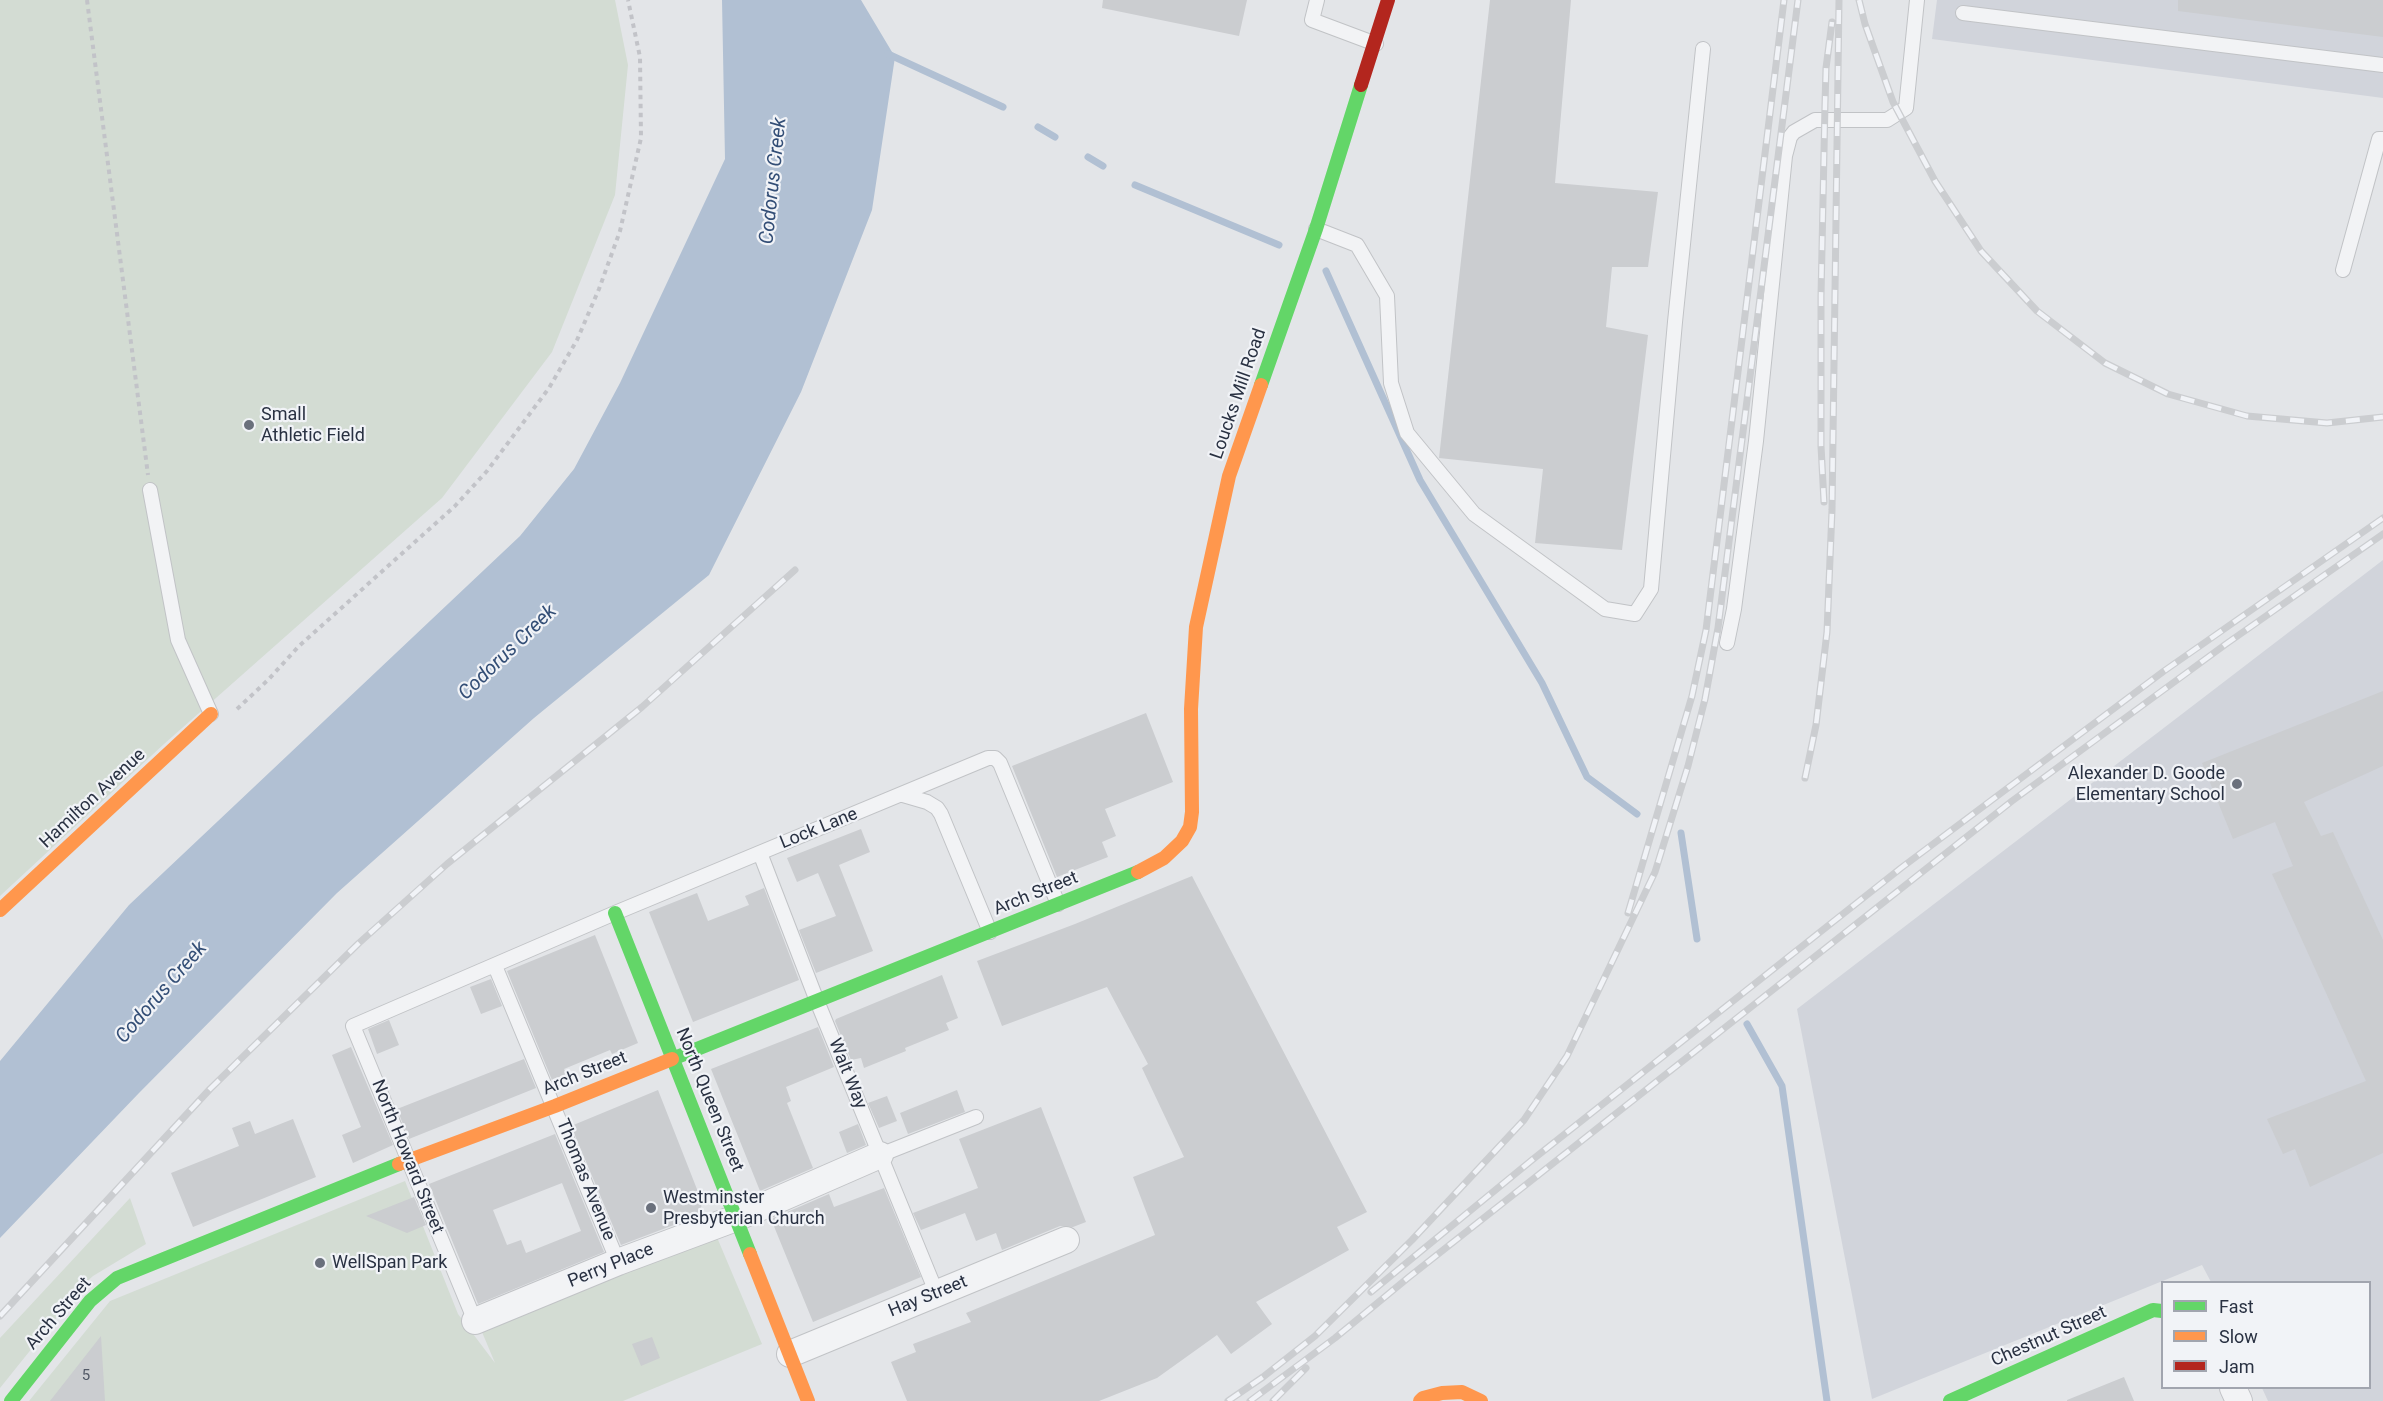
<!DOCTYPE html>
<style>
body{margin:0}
#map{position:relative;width:2383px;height:1401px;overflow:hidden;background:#e3e5e8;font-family:Roboto,sans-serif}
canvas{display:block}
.legend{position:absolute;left:2161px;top:1281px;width:210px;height:108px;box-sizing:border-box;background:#f1f3f7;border:2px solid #a1a5af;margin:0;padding:8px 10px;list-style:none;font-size:18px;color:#293142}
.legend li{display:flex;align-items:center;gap:12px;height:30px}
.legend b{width:30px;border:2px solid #a1a5af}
</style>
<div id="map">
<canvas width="2383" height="1401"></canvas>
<ul class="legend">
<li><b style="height:8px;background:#63d668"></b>Fast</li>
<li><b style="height:8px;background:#ff974d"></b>Slow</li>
<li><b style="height:8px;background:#b3261e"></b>Jam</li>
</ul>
</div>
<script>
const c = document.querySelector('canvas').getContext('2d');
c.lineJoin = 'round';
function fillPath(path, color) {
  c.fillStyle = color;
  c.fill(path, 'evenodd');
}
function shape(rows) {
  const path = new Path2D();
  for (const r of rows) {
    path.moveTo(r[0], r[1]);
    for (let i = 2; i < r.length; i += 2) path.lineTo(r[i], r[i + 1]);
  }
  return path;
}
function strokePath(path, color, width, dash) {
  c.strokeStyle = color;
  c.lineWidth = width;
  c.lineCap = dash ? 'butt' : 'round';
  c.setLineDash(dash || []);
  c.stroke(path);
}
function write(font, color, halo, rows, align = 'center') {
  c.font = font + ' Roboto,sans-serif';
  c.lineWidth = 4.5;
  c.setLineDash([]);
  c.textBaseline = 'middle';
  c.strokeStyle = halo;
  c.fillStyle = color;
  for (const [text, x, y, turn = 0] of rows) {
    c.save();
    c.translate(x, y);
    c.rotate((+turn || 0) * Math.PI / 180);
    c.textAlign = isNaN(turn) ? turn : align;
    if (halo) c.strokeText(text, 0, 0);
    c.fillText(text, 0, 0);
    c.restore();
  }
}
fillPath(shape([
 [1937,0,2383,0,2383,98,1932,39],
 [2383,560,2383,1401,2268,1401,2262,1388,2370,1388,2370,1282,2211,1282,2202,1265,1872,1399,1797,1009]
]), '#d1d4db');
fillPath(shape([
 [0,0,615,0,628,65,615,195,552,352,442,498,164,744,0,896],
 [405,1181,458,1314,495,1363,482,1332,716,1235,762,1344,623,1401,29,1401,110,1301],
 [130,1198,146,1244,93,1276,82,1286,0,1388,0,1338]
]), '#d3dcd3');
fillPath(shape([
 [722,0,861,0,895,57,872,210,801,392,709,575,534,718,337,893,139,1093,0,1238,0,1061,129,905,520,536,574,469,620,383,725,159]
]), '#b1c0d3');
strokePath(shape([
 [888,54,1003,107],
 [1038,127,1055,137],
 [1088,157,1103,166],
 [1135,185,1279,245],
 [1326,271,1420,480,1542,683,1587,777,1637,814],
 [1681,833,1697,939],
 [1747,1024,1782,1086,1827,1401]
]), '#b1c0d3', 7);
fillPath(shape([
 [1103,0,1247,0,1239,36,1102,8],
 [1490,0,1571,0,1555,183,1658,192,1648,267,1612,267,1606,327,1648,335,1622,550,1535,543,1543,469,1439,458],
 [2178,0,2383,0,2383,37,2178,11],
 [2383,691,2383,766,2304,802,2321,836,2333,832,2383,940,2383,1153,2310,1187,2295,1149,2283,1154,2267,1119,2366,1081,2272,874,2293,866,2275,822,2233,839,2202,763],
 [1146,713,1173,782,1105,809,1116,836,1102,842,1108,857,1057,877,1012,766],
 [861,829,870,852,839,865,873,951,816,973,799,930,836,916,818,873,797,882,787,858],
 [1192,876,1367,1212,1337,1227,1349,1250,1256,1302,1272,1324,1231,1354,1217,1335,1157,1378,1099,1401,907,1401,891,1362,916,1352,913,1344,971,1322,966,1313,1155,1235,1133,1177,1184,1157,1142,1068,1148,1064,1107,987,1002,1026,977,961,1075,924],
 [764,888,799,980,693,1022,649,912,697,893,708,921,749,905,745,896],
 [595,935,638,1043,612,1054,610,1050,564,1069,567,1074,552,1080,507,971],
 [942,975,958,1018,946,1023,949,1030,905,1048,906,1051,864,1068,861,1058,851,1060,835,1021,836,1019],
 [491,979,502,1006,481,1014,470,987],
 [389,1020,399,1045,377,1054,368,1029],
 [818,1027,834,1067,786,1087,791,1101,787,1103,813,1168,760,1191,711,1069],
 [351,1047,393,1145,353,1163,342,1135,361,1127,332,1055],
 [524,1059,536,1088,409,1139,397,1109],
 [658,1090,702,1202,700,1215,621,1245,571,1126],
 [957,1090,965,1112,908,1134,900,1113],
 [887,1096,897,1121,879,1128,868,1103],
 [1041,1107,1086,1222,1073,1227,1060,1226,1002,1250,996,1233,976,1241,965,1213,921,1230,913,1213,978,1188,959,1139],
 [293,1119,316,1177,193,1227,171,1173,239,1146,232,1128,250,1121,255,1134],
 [858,1124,866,1145,847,1153,839,1132],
 [555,1134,604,1252,478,1304,429,1184],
 [562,1183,581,1231,526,1253,521,1240,507,1245,493,1210],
 [884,1188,921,1277,813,1322,771,1219,829,1194,834,1207],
 [414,1197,426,1225,407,1233,366,1216],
 [101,1336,105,1401,50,1401],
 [652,1337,660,1358,641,1366,632,1344],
 [2124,1377,2134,1401,2067,1401,2067,1400]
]), '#cbcdd0');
const lane = shape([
 [1317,0,1312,20,1376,44],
 [1963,13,2383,65],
 [1316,229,1357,245,1387,296,1391,383,1407,433,1474,514,1605,609,1635,614,1651,589,1675,322,1703,49],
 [2343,270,2379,139,2383,139],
 [150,490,178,640,211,714],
 [1727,643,1734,609,1756,441,1785,156,1790,137,1794,132,1815,120,1887,120,1906,108,1917,0],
 [903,795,927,802,937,808,941,814,990,932],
 [760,853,817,1001,937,1294],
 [495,966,618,1262],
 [880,1155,976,1117],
 [475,1321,353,1026,615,913,988,758,995,758,1000,763,1058,904]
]);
const street = shape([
 [475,1321,618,1262,736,1218,880,1155],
 [790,1354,1066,1240],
 [2233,1388,2239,1401]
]);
strokePath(lane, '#c1c3c6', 16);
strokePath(street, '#c1c3c6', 28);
strokePath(shape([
 [87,0,148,475],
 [237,709,268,680,299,646,455,506,487,471,549,388,577,340,599,289,620,231,641,138,640,57,628,0]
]), '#c2c3c8', 4, [4.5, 4.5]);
strokePath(lane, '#f2f3f5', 14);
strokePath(street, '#f2f3f5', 26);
strokePath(shape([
 [1261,385,1316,229,1361,85],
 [615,913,750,1254],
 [672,1059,1138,872],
 [11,1401,90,1301,117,1278,399,1164],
 [1950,1401,2153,1310,2162,1311]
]), '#63d668', 14);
strokePath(shape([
 [1138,872,1164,858,1182,841,1190,827,1192,812,1191,709,1196,627,1229,476,1261,385],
 [0,910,211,714],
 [399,1164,555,1106,672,1059],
 [750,1254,808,1401],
 [1420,1401,1423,1398,1442,1393,1462,1392,1481,1401]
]), '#ff974d', 14);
strokePath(shape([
 [1361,85,1388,0]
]), '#b3261e', 14);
const rail = shape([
 [1859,0,1865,24,1893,102,1935,181,1981,251,2037,311,2105,363,2168,394,2247,416,2327,423,2383,417],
 [1824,502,1821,446,1821,296,1825,104,1826,68,1832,22],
 [1805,778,1816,725,1827,632,1832,510,1839,0],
 [1628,913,1692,696,1706,630,1784,0],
 [1371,1292,1532,1160,1901,868,2164,671,2383,518],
 [0,1316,210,1089,359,943,447,864,642,707,795,570],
 [1228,1401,1263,1377,1315,1336,1412,1240,1524,1120,1567,1056,1655,872,1688,766,1705,699,1718,628,1798,0],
 [1250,1401,1335,1338,1409,1277,2012,801,2226,644,2383,534],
 [1273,1401,1306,1368]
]);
strokePath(rail, '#cbcdd0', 7);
strokePath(rail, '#f1f3f7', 4.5, [14]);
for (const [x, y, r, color] of [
 [249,425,6,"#6a707c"],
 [2237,784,6,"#6a707c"],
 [651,1208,6,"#6a707c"],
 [320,1263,6,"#6a707c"]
]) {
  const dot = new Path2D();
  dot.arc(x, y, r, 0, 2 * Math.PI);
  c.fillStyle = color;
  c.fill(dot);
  strokePath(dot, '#f1f3f7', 2);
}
write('15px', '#525966', null, [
 ["5",86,1376]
]);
write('18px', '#293142', '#f1f3f7', [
 ["Loucks Mill Road",1239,394,-71],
 ["Hamilton Avenue",93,799,-43],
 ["Lock Lane",819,829,-22],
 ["Arch Street",1036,894,-22],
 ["Arch Street",585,1074,-22],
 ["Walt Way",847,1074,68],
 ["North Queen Street",709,1100,68],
 ["North Howard Street",407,1157,68],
 ["Thomas Avenue",585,1180,68],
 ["Perry Place",611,1266,-22],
 ["Hay Street",928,1297,-22],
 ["Arch Street",59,1314,-49],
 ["Chestnut Street",2049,1337,-24]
]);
write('18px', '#293142', '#f1f3f7', [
 ["Small",261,415],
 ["Athletic Field",261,436],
 ["Alexander D. Goode",2225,774,"right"],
 ["Elementary School",2225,795,"right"],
 ["Westminster",663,1198],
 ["Presbyterian Church",663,1219],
 ["WellSpan Park",332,1263]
], 'left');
write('italic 20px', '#334e76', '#f1f3f7', [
 ["Codorus Creek",774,181,-84],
 ["Codorus Creek",508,653,-44],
 ["Codorus Creek",162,993,-49]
]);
</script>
